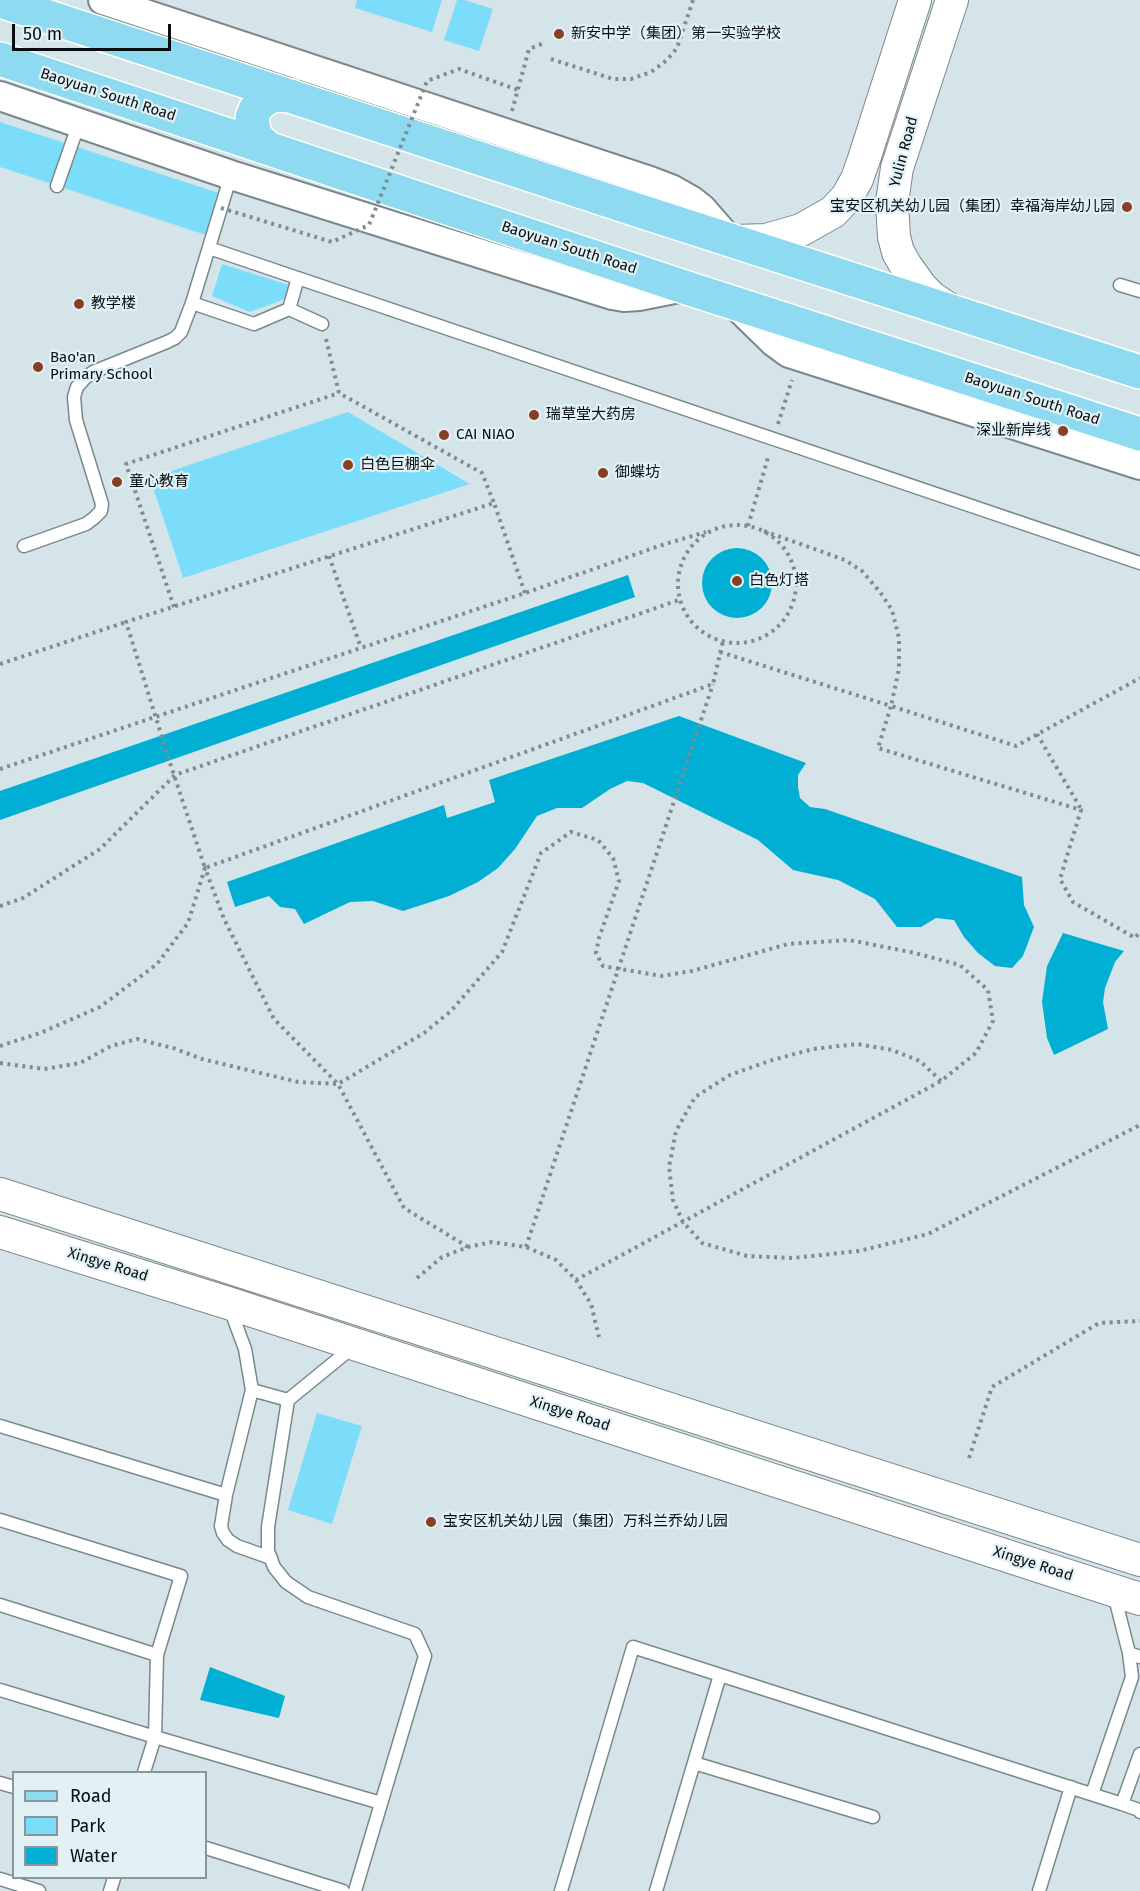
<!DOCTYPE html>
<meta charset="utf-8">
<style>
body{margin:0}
#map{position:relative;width:1140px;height:1891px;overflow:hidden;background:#d4e4e9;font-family:"Fira Sans",sans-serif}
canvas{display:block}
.legend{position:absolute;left:12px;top:1771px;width:195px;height:108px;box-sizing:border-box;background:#e1f1f6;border:2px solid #8b969a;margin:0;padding:8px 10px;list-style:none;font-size:18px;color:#090e10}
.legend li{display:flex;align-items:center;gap:12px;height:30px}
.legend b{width:30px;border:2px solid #8b969a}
.scale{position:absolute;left:12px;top:24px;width:159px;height:27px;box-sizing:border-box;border:3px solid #090e10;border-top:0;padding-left:8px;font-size:18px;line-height:21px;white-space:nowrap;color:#090e10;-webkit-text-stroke:4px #e1f1f6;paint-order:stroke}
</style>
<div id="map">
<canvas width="1140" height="1891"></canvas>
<ul class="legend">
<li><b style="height:8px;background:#8edaf0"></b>Road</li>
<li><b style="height:16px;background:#7cddfb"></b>Park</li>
<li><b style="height:16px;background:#01afd5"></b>Water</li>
</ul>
<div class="scale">50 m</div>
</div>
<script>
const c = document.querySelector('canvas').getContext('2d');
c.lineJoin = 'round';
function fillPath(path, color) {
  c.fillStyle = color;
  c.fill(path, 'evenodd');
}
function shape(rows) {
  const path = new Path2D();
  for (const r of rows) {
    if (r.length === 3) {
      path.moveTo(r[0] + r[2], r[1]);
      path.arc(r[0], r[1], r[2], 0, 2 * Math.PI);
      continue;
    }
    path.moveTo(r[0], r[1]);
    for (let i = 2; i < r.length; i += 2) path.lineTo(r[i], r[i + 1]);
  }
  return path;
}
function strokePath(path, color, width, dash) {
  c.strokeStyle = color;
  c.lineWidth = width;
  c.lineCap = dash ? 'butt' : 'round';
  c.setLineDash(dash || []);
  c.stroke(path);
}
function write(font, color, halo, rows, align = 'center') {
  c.font = font + ' "Fira Sans","Noto Sans SC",sans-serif';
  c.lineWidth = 4.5;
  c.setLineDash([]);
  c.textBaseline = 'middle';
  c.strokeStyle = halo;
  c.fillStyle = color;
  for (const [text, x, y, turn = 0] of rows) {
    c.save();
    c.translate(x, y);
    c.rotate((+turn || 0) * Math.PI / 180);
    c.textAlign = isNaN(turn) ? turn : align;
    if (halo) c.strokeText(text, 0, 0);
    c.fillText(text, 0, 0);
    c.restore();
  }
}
fillPath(shape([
 [357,0,442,0,432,32,355,8],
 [457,0,464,0,493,9,479,51,444,40],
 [0,122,225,195,212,237,0,167],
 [222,264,289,285,285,299,250,312,212,296],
 [348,412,470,484,183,578,150,478],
 [317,1413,362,1426,332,1524,288,1510]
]), '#7cddfb');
fillPath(shape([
 [737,583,35],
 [628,575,635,597,0,820,0,791],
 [679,716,806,763,798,775,798,787,800,798,810,807,825,809,1022,877,1024,905,1034,927,1023,956,1012,968,995,966,978,953,964,937,954,920,936,918,921,927,897,927,875,899,838,880,793,870,758,840,643,783,627,781,610,789,582,808,557,808,537,816,515,849,498,868,478,882,449,896,403,911,373,901,350,902,304,924,295,909,280,907,269,896,235,907,227,882,444,805,447,818,495,802,489,780],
 [1063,933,1124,951,1115,962,1105,988,1103,1002,1108,1029,1054,1055,1047,1038,1042,1002,1047,966],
 [210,1667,285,1696,279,1718,200,1700]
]), '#01afd5');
const service = shape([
 [57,186,79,123],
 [209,248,1140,563],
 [298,278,289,309,322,324],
 [1120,285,1140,291],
 [192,303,254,324,289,309],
 [24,546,86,524,94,518,101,511,102,504,76,420,74,397,77,387,85,378,93,372,167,342,175,338,181,332,192,303,231,175],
 [229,1306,245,1349,252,1390,288,1400,353,1347],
 [252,1390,226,1495,221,1526,223,1533,228,1540,237,1546,271,1558],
 [288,1400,268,1527,268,1551,274,1567,286,1582,308,1597,415,1634,425,1656,355,1891],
 [0,1426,226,1495],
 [0,1520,181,1576,157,1655,155,1737,144,1772],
 [1114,1594,1129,1653,1140,1657],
 [0,1605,157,1655],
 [0,1690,155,1737,381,1803],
 [694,1763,873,1817],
 [0,1783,14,1787],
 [1092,1794,1132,1677,1129,1653],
 [1122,1804,1140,1754],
 [206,1848,343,1891],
 [0,1879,39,1891],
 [110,1891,114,1878],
 [561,1891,633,1647,1122,1804,1139,1810,1140,1812],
 [656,1891,720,1675],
 [1039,1891,1071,1787]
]);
const tertiary = shape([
 [103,0,650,181,671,189,692,201,702,209,729,240],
 [0,96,231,175,612,295,624,297,639,296,684,287],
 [734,303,774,342,789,353,1140,465]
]);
const secondary = shape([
 [734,241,766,240,801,230,833,212,847,197,857,179,864,159,915,0],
 [949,309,932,298,921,287,906,266,898,252,894,237,892,202,897,168,952,0],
 [0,1194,1140,1560],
 [0,1232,228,1303,1140,1599]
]);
const primary = shape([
 [0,1,640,211,1140,372],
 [0,59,684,287,1140,434],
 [268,148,255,136,252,118,255,110,260,103,268,98,276,95,291,96]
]);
strokePath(service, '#7a888c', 15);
strokePath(tertiary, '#7a888c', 32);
strokePath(secondary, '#7a888c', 34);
strokePath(primary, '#fff', 36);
strokePath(shape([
 [551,59,613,79,631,79,651,72,667,60,677,48,693,0],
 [512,111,529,49,544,43],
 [326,339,339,393,482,473,494,503],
 [778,424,792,380],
 [737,584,59],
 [748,526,769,454],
 [764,531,845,560,862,571,880,592,892,610,899,638,899,669,891,706,1016,746,1140,678],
 [329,556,361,648],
 [525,593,494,503,126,622,171,766,205,868,713,684,723,641],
 [174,607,126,464,339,393],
 [720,652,891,706,878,748,1081,810,1060,879,1073,902,1135,938,1140,932],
 [0,664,126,622],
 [1037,734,1081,809],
 [0,769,525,593,665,544,706,532],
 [0,906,23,898,100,849,175,775,679,600],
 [0,1046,40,1033,100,1007,157,964,188,923,205,868,224,919,274,1019,338,1084,424,1033,451,1011,502,952,541,853,571,832,598,840,613,858,619,881,599,938,596,953,603,966,661,976,692,971,788,944,849,940,915,953,960,965,988,990,993,1021,976,1053,941,1081,576,1280],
 [0,1063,44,1069,80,1063,111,1046,137,1039,173,1048,202,1059,298,1082,338,1084,404,1208,468,1247],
 [941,1081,920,1061,892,1050,857,1044,813,1049,769,1061,730,1075,695,1097,676,1131,669,1167,673,1200,683,1222,702,1243,747,1256,793,1258,859,1251,928,1234,1140,1125],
 [526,1247,713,684],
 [417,1278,442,1257,468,1247,492,1242,526,1247,556,1260,576,1280,591,1304,599,1337],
 [969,1458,992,1387,1099,1323,1140,1321]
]), '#818c90', 4, [3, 4.5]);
strokePath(service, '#fff', 12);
strokePath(tertiary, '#fff', 28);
strokePath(secondary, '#fff', 32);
strokePath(primary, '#8edaf0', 33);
strokePath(shape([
 [221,208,332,242,369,225,427,81,459,69,518,90]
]), '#818c90', 4, [3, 4.5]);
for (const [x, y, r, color] of [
 [559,34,6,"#873e22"],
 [1127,207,6,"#873e22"],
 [79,304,6,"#873e22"],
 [38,367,6,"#873e22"],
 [534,415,6,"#873e22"],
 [1063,431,6,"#873e22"],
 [444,435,6,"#873e22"],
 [348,465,6,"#873e22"],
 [603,473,6,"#873e22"],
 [117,482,6,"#873e22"],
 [737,581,6,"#873e22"],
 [431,1522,6,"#873e22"]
]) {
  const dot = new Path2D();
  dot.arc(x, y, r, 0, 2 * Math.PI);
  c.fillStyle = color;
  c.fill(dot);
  strokePath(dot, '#e1f1f6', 2);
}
write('15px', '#090e10', '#e1f1f6', [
 ["新安中学（集团）第一实验学校",571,34],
 ["宝安区机关幼儿园（集团）幸福海岸幼儿园",1115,207,"right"],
 ["教学楼",91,304],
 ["Bao'an",50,358],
 ["Primary School",50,375],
 ["瑞草堂大药房",546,415],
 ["深业新岸线",1051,431,"right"],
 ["CAI NIAO",456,435],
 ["白色巨棚伞",360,465],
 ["御蝶坊",615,473],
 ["童心教育",129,482],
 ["白色灯塔",749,581],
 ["宝安区机关幼儿园（集团）万科兰乔幼儿园",443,1522]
], 'left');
write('15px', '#090e10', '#e1f1f6', [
 ["Baoyuan South Road",108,95,18],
 ["Yulin Road",904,152,-75],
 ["Baoyuan South Road",569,248,18],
 ["Baoyuan South Road",1032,399,18],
 ["Xingye Road",108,1265,17],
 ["Xingye Road",570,1414,18],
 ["Xingye Road",1033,1564,18]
]);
</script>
